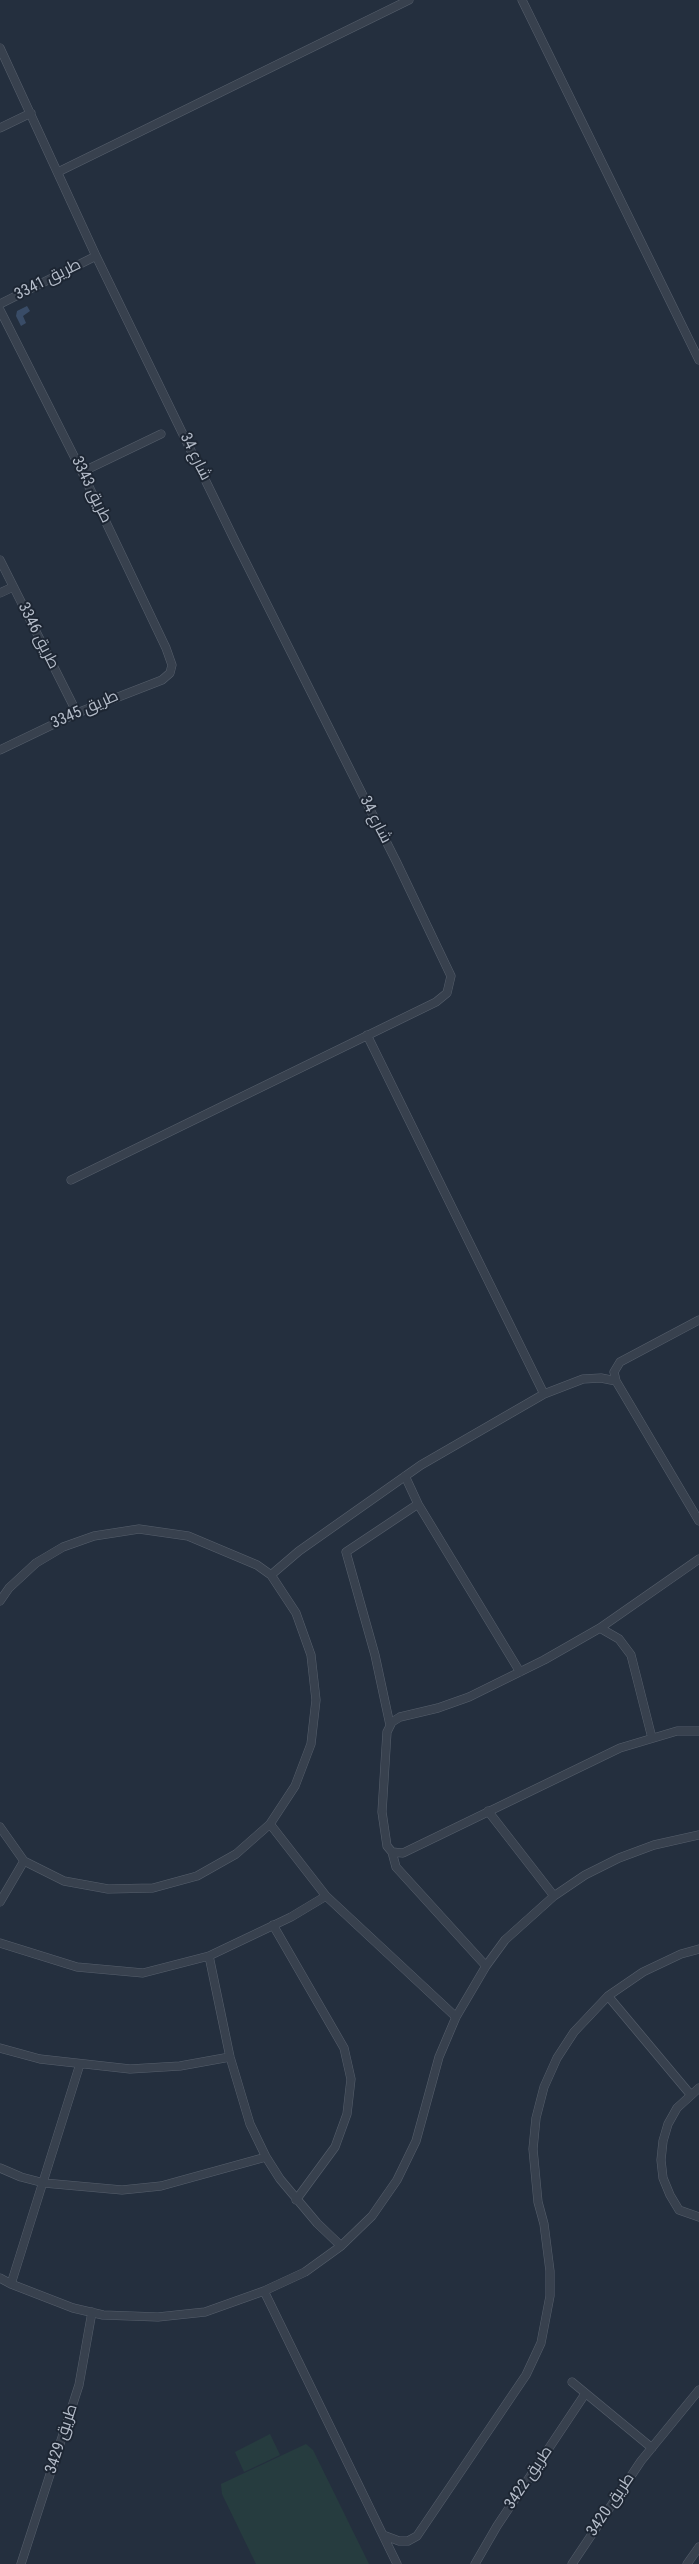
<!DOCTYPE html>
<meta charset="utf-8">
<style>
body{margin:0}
canvas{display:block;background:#242f3e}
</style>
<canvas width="699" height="2564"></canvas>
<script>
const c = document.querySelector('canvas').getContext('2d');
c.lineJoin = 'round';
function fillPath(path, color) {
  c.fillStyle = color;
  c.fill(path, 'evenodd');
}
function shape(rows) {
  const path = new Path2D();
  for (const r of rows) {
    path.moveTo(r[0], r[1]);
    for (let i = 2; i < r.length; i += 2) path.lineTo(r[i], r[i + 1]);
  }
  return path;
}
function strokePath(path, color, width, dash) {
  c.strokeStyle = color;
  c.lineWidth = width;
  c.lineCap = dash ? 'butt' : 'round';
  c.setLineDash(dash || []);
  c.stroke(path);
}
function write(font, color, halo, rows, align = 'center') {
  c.font = font + ' "Roboto Condensed",Cairo,sans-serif';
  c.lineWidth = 4;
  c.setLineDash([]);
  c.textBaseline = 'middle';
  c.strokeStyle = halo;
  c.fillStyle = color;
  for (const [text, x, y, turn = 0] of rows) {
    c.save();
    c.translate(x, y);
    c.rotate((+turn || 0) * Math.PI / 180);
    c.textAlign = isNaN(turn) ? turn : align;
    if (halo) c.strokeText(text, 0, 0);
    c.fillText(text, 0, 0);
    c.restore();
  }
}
fillPath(shape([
 [270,2434,280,2455,244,2472,235,2452],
 [306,2444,313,2450,369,2564,256,2564,222,2494,221,2484]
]), '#263c3f');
fillPath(shape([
 [27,306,30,311,23,316,26,323,21,326,16,316,17,311]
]), '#394c67');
const street = shape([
 [522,0,699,360],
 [0,48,96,256,235,541,397,863,451,976,447,993,436,1002,71,1180],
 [0,128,31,113],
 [58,172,409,0],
 [0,304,96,256],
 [0,310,82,472,166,648,172,665,170,673,162,680,77,713,0,750],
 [82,472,161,434],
 [0,560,77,713],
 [0,593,13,587],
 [367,1035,544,1394],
 [699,1320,620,1362,614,1372,616,1381,699,1521],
 [405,1476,418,1504,520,1672],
 [699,1559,600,1628,544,1660,469,1697,438,1708,400,1717,392,1722,387,1732,382,1812,387,1846,392,1852,403,1853,620,1748,677,1731,699,1731],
 [0,1601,9,1588,36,1563,63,1547,94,1536,139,1529,188,1536,257,1565,271,1575,299,1551,421,1465,544,1394,583,1379,601,1378,616,1381],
 [600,1628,619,1639,631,1655,652,1738],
 [390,1725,375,1655,346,1552,418,1504],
 [488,1811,554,1896],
 [270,1824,326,1896,456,2017],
 [0,1827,24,1861,0,1902],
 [392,1852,396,1867,486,1966],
 [24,1861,64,1881,108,1889,153,1888,197,1876,236,1854,270,1824,295,1786,311,1744,316,1700,311,1655,296,1613,271,1575],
 [273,1925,344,2048,351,2079,347,2114,335,2147,296,2200],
 [0,1943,77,1967,143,1973,209,1956,291,1917,326,1896],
 [209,1956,230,2057,250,2124,266,2157,280,2179,317,2223,341,2246],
 [608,1996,690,2094],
 [0,2048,40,2059,130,2069,180,2066,230,2057],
 [699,2088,677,2108,668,2124,663,2141,661,2160,663,2178,670,2195,679,2210,699,2217],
 [0,2168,21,2177,44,2183,122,2190,161,2186,266,2157],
 [0,2278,11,2284,73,2308,103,2315,158,2317,205,2312,264,2291,305,2272,341,2246,372,2216,397,2180,416,2141,439,2057,456,2017,486,1966,505,1940,554,1896,585,1875,619,1858,654,1845,699,1835],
 [11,2284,80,2064],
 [264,2291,397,2564],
 [572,2382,652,2448],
 [383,2535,399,2541,408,2541,417,2536,526,2375,541,2343,550,2296,550,2271,544,2224,538,2202,533,2149,536,2118,544,2087,557,2058,574,2032,608,1996,643,1972,681,1954,699,1949],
 [21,2564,79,2385,92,2312],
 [475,2564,497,2526,585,2394],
 [572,2564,641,2461,699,2390],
 [687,2564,699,2547]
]);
strokePath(street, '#565f6c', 9);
strokePath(street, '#38414e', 8);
write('16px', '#b4bcc9', '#1d2633', [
 ["طريق 3341",48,280,-27],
 ["شارع 34",195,457,64],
 ["طريق 3343",91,490,64],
 ["طريق 3346",38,636,63],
 ["طريق 3345",85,710,-24],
 ["شارع 34",375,820,63],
 ["طريق 3429",62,2439,-72],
 ["طريق 3422",529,2478,-56],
 ["طريق 3420",611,2505,-56]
]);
</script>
